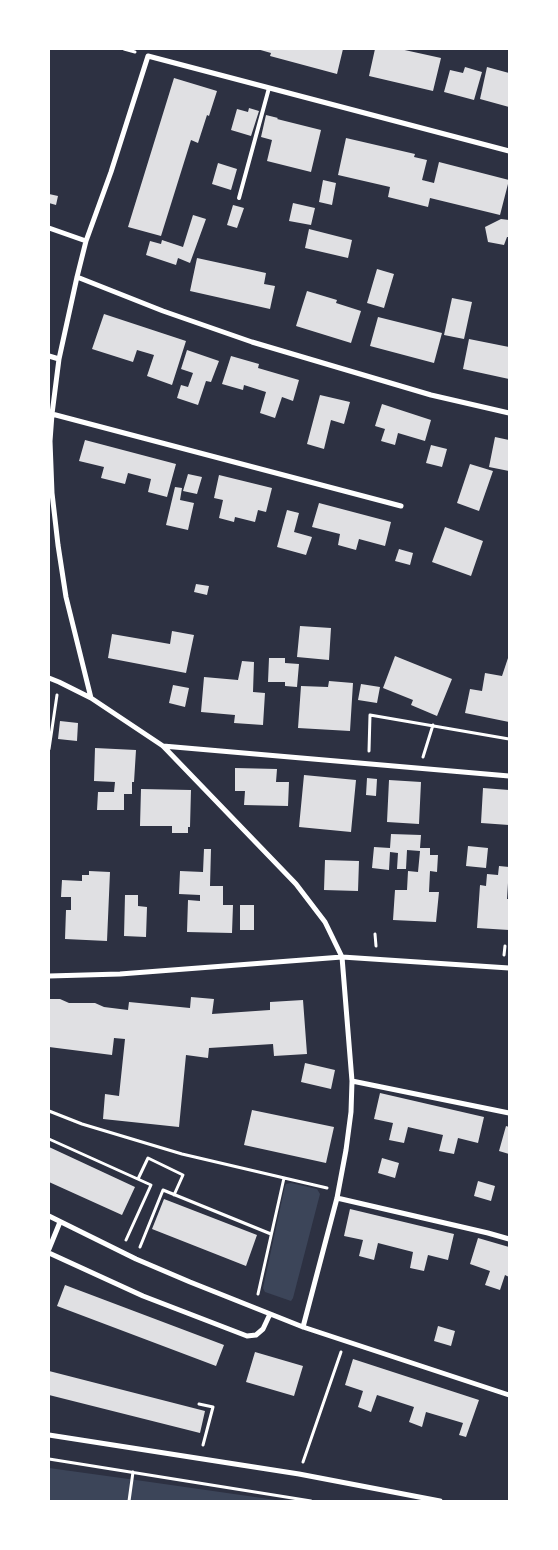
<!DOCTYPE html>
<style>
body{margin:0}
#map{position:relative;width:558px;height:1550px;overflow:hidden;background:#2d3142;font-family:"Noto Serif",serif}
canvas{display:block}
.frame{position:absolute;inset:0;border:50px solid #fff;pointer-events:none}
</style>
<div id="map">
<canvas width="558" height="1550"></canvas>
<div class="frame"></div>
</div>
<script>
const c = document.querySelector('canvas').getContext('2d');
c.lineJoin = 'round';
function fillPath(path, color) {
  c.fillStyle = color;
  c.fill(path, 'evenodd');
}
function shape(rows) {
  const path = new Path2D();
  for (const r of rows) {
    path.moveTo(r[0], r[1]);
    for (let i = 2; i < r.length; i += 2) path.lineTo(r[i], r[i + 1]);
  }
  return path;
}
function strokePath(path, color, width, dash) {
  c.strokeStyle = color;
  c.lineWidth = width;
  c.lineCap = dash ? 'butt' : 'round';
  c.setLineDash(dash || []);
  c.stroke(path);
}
fillPath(shape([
 [291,1183,317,1189,320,1194,293,1298,291,1301,265,1292,263,1288,285,1186,286,1184],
 [49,1468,143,1481,283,1501,49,1501]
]), '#3c4559');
fillPath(shape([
 [257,49,343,49,337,74,270,56,271,53],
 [375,49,400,49,441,58,433,91,369,76],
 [465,67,482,72,474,100,444,92,450,70,463,73],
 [487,67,509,73,509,107,480,99],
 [174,78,217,91,209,116,207,115,198,143,191,140,161,236,128,227],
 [249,108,259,111,251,136,231,130,237,109,248,112],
 [266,115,278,118,277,119,321,130,311,172,267,161,272,140,261,137],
 [346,138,415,154,414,157,427,160,422,180,434,183,439,162,509,180,500,215,430,198,428,207,388,197,390,187,338,175],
 [218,163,237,169,231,190,212,184],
 [323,180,336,183,332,205,319,202],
 [49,194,58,196,56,205,49,203],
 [293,203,315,208,311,225,289,221],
 [233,205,244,208,237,228,227,225],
 [193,215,206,219,190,263,178,258,176,265,146,255,150,241,161,244,162,240,183,247],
 [501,219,509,220,509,237,507,237,504,245,488,242,485,227],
 [309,229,352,240,348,258,305,248],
 [197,258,266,273,264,284,275,286,270,309,190,291],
 [377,269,394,274,384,308,367,303],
 [307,291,337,300,336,303,361,311,351,343,296,326],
 [452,298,472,302,464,339,444,335],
 [104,314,186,341,172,385,147,376,154,355,137,350,133,362,92,349],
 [378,317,442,333,434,363,370,346],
 [469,339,509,347,509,379,463,369],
 [187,350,219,361,211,382,206,381,198,405,177,398,181,385,188,387,193,373,181,369],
 [231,356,259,364,258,368,299,380,293,401,282,397,275,418,260,413,266,392,244,385,243,390,222,384],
 [320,395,350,402,344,424,331,420,324,449,307,444],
 [382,404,431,420,425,441,398,433,395,445,381,441,385,429,375,426],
 [495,437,509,440,509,471,489,467],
 [85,440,176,464,167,497,148,492,151,479,128,473,125,484,101,478,104,467,79,461],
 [431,445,447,449,442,467,426,463],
 [470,464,493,471,479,511,457,503],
 [188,474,202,477,197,494,183,491],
 [219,475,272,488,266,512,258,510,255,522,235,517,234,522,219,518,223,500,214,498],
 [175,487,182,488,180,500,194,503,188,530,166,525],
 [319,503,391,522,385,546,359,539,356,550,338,545,340,534,312,527],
 [287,510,299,513,294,532,312,537,306,555,277,547],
 [445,527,483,541,471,576,432,562],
 [399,549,413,553,410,565,395,561],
 [196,584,209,586,207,595,194,592],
 [300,626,331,628,329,660,297,657],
 [172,631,194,635,186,673,108,658,112,634,170,644],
 [509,655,509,722,465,713,470,689,482,691,485,673,502,676],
 [395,656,452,679,437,716,411,705,413,700,383,688],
 [269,658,285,658,285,663,299,664,297,687,285,686,285,682,268,682],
 [242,661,254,662,253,692,265,693,263,725,234,723,235,715,201,712,204,677,238,680],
 [329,681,353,683,350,731,298,728,301,686,328,687],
 [361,684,380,687,377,703,358,700],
 [173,685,189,688,185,707,169,703],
 [60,721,78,723,77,741,58,739],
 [95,748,136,750,134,782,132,782,132,794,124,794,124,810,97,810,98,792,114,792,115,782,94,781],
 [235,768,277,769,276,782,289,782,288,806,244,805,245,791,235,791],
 [304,775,356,780,351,832,299,827],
 [367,778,377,779,376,796,366,795],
 [389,780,421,782,419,824,387,822],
 [483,788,509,790,509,825,481,823],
 [141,789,191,790,190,827,188,827,188,833,172,833,172,826,140,826],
 [391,834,421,835,420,848,430,848,430,855,438,855,437,872,430,871,429,892,439,892,436,922,393,920,395,890,407,890,408,871,418,872,420,851,407,850,406,869,397,869,398,853,390,852,389,870,372,868,374,847,390,848],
 [468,846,488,848,486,868,466,866],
 [204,849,211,849,210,886,223,886,223,905,233,905,232,933,187,932,188,900,200,901,200,895,179,894,180,871,203,872],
 [325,860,359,861,358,891,324,890],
 [499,866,509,867,507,899,509,899,509,930,477,928,480,885,486,886,487,874,498,875],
 [89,871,110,872,107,941,65,939,66,910,71,910,71,897,61,897,62,880,82,881,82,875,89,875],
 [125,895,138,895,138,906,147,907,146,937,124,936],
 [240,905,254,905,254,930,240,930],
 [191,997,214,999,212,1014,270,1010,270,1002,303,1000,307,1054,274,1056,273,1044,209,1048,208,1058,186,1055,179,1127,103,1119,105,1094,119,1096,125,1039,114,1038,112,1055,49,1047,49,999,60,999,69,1003,95,1003,104,1007,128,1010,129,1002,190,1008],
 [305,1063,335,1070,331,1089,301,1082],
 [380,1093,484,1117,478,1143,458,1138,454,1154,439,1151,443,1135,408,1127,404,1143,389,1140,393,1123,374,1119],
 [252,1110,334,1127,326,1163,244,1145],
 [506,1126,509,1127,509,1154,499,1151],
 [49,1147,135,1187,122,1215,49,1182],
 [382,1158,399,1163,395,1178,378,1173],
 [478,1181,495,1186,491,1201,474,1196],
 [164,1199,257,1235,246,1266,152,1229],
 [350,1209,454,1234,448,1260,428,1255,424,1271,410,1268,413,1252,378,1243,374,1260,359,1256,363,1240,344,1236],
 [478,1238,509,1247,509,1277,505,1275,500,1290,485,1285,490,1271,470,1264],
 [65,1285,224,1345,216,1366,57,1306],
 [438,1326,455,1331,451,1346,434,1341],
 [255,1352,303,1366,294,1396,246,1382],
 [353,1359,479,1400,466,1437,459,1435,463,1423,426,1412,422,1427,409,1422,414,1407,377,1395,371,1412,358,1407,363,1391,345,1385],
 [49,1371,205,1411,200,1433,49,1395]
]), '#e0e0e3');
strokePath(shape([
 [124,49,135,52],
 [49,749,57,695],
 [369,751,370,715,509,739],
 [423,757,433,725],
 [375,934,376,946],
 [504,955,505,946],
 [49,1111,82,1124,182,1154,327,1188],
 [49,1139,151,1185,126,1240],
 [138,1179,148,1158,183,1175,174,1195],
 [140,1247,163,1190,271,1234],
 [258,1294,284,1178],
 [199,1404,213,1407,203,1445],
 [49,1459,311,1501],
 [303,1462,341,1352],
 [129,1501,133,1472]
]), '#fff', 3);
strokePath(shape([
 [239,198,269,88]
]), '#fff', 4);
strokePath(shape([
 [49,228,86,241],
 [77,277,163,311,252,342,431,395,509,413],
 [49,356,59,359],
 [52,414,401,506],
 [49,678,59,682,91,698,163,746,296,884,325,922,342,957,352,1081,351,1112,346,1150,337,1198,303,1327],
 [91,698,66,597,58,545,52,493,50,441,52,414,59,359,77,277,86,241,111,172,148,56,509,151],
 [163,746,509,776],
 [49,976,120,974,342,957,509,968],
 [352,1081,509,1113],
 [337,1198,488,1233,509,1239],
 [49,1216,136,1259,190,1282,303,1327,509,1395],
 [49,1249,60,1222],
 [49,1253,143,1296,247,1336,256,1335,263,1329,270,1314],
 [49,1435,299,1474,440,1501]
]), '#fff', 5);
</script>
